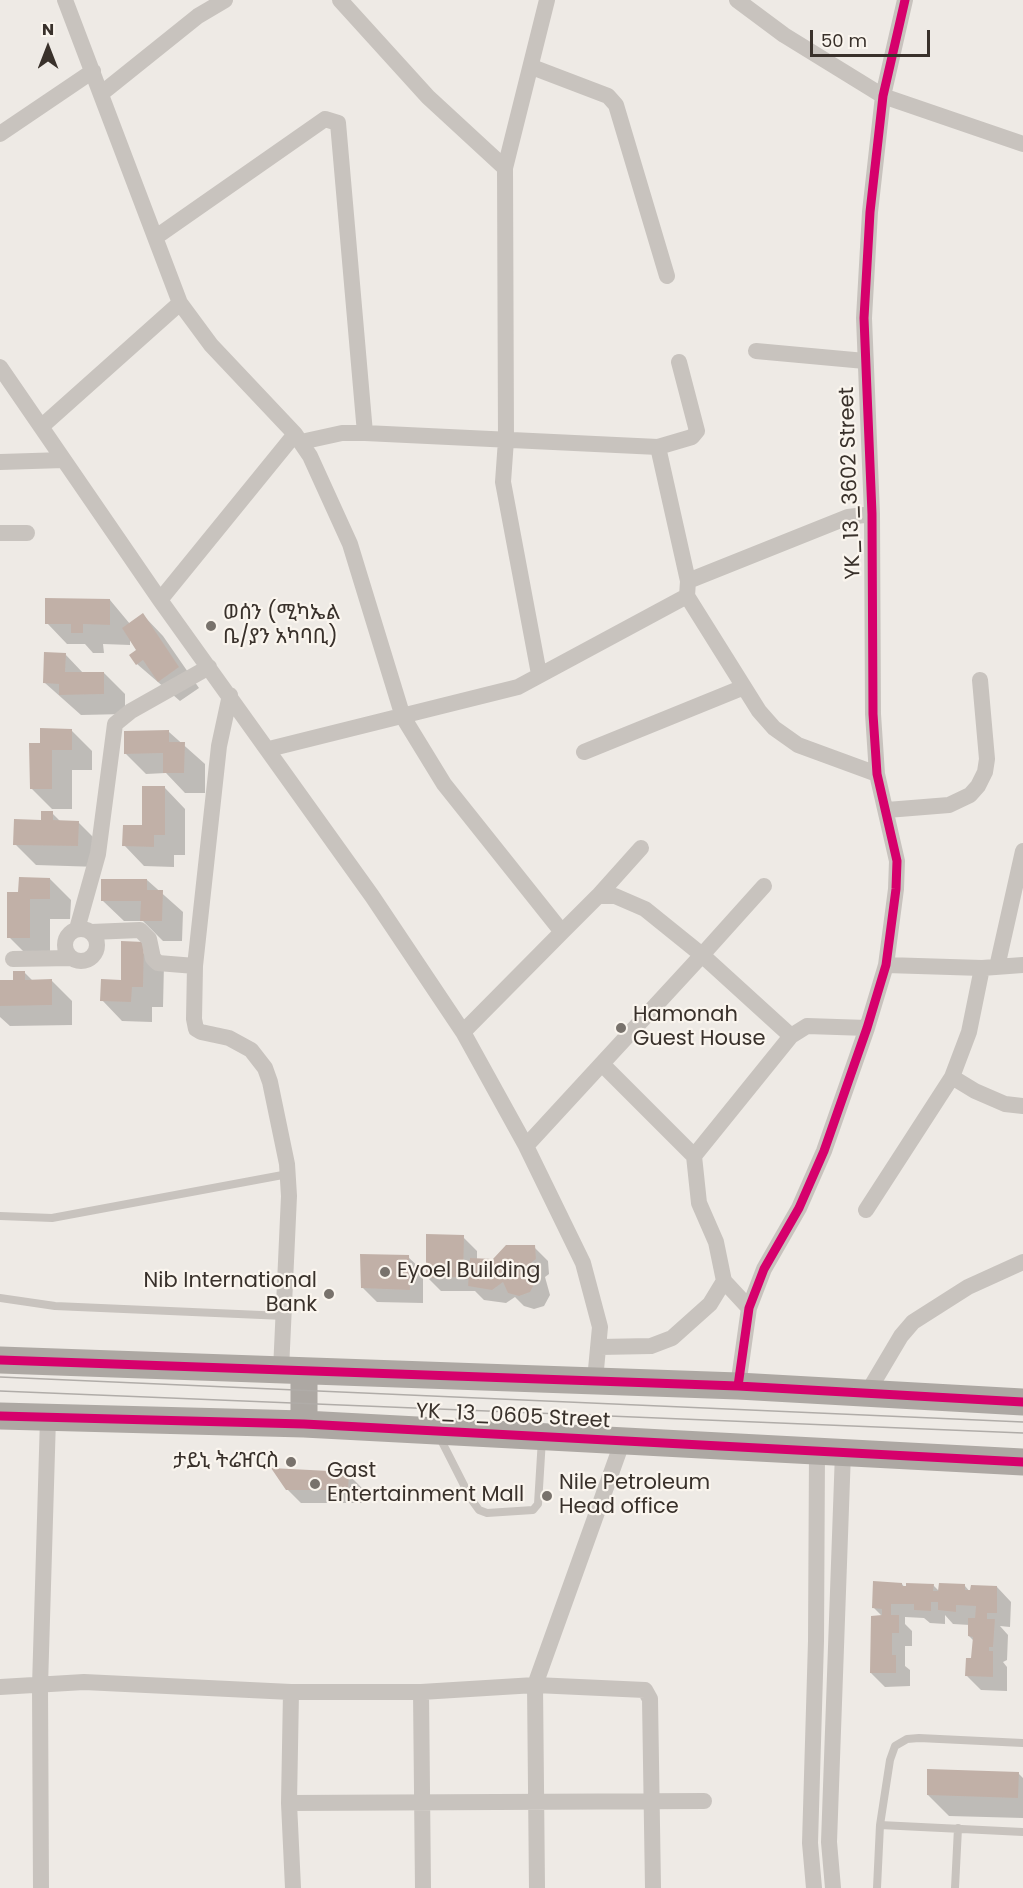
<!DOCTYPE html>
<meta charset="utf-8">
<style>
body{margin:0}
#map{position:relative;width:1023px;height:1888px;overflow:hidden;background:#eeeae5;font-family:Poppins,sans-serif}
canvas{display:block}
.north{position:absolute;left:18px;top:18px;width:60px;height:60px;-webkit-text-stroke:4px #faf5ee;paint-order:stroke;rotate:0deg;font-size:16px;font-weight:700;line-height:24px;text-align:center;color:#39312b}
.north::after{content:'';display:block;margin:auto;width:21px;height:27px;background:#39312b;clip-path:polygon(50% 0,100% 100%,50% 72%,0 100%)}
.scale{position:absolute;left:810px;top:30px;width:120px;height:27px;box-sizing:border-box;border:3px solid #39312b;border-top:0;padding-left:8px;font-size:18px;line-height:21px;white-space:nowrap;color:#39312b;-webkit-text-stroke:4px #faf5ee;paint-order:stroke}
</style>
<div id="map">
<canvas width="1023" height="1888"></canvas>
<div class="north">N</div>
<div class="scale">50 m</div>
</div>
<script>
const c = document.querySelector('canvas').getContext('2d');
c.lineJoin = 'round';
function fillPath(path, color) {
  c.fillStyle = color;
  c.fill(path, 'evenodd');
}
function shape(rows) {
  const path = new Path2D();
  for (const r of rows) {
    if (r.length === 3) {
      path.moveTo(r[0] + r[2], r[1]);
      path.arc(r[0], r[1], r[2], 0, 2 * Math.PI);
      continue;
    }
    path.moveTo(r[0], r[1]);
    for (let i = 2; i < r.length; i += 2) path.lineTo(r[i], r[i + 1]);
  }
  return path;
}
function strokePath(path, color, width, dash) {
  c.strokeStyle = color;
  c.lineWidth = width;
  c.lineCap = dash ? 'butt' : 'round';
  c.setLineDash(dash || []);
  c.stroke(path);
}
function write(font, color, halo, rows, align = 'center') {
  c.font = font + ' Poppins,"Noto Sans Ethiopic",sans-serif';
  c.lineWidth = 4.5;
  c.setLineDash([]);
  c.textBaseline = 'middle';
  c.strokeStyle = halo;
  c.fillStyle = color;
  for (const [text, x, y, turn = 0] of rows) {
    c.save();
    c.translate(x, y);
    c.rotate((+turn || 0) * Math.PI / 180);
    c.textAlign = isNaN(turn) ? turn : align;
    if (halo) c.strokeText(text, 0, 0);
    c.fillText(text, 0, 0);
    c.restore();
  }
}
fillPath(shape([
 [110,600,130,624,143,615,163,636,199,688,180,701,137,664,138,650,130,638,130,645,103,644,104,653,93,653,85,644,67,644,47,623],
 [65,654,84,674,104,673,125,694,125,714,81,715,45,683],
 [71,730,92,751,92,770,72,770,72,809,52,809,31,788,42,745],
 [169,732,205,764,205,793,185,793,166,773,146,774,125,753],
 [165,788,185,809,185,855,174,855,174,867,144,866,124,845,144,827],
 [52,813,61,822,78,822,99,843,99,867,36,865,15,844],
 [50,879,71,900,70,919,50,919,50,958,30,958,9,937,20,894],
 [147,880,183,912,182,941,163,941,143,921,124,921,103,901],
 [123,943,164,964,163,1007,152,1007,152,1022,122,1021,102,1000,122,982],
 [24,972,33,981,51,980,72,1001,72,1025,10,1026,0,1017,0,982,15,981],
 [463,1237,477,1251,477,1260,494,1260,534,1247,548,1261,549,1274,545,1277,550,1295,544,1306,534,1309,524,1306,515,1297,506,1303,484,1300,475,1291,441,1291,427,1277],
 [408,1257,423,1271,423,1303,377,1302,363,1288],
 [348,1474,362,1488,362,1503,301,1503,287,1489],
 [902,1584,905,1588,933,1585,940,1592,965,1586,971,1593,997,1587,1011,1602,1010,1627,1000,1626,1008,1635,1007,1660,1003,1662,1007,1667,1007,1691,981,1690,967,1676,973,1660,974,1641,969,1636,970,1625,953,1624,945,1615,945,1624,930,1623,924,1618,905,1617,905,1624,912,1631,912,1646,905,1646,905,1666,910,1670,910,1686,885,1687,871,1673,883,1617,874,1608],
 [1018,1773,1023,1778,1023,1818,949,1816,928,1795]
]), '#0003');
fillPath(shape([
 [45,598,110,599,110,625,83,624,83,633,71,633,71,624,45,624],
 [143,613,179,667,158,682,143,660,136,665,129,655,136,650,122,628],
 [44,652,66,653,65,672,104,672,104,694,59,695,59,684,43,683],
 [40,728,72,729,72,750,52,750,52,789,30,789,29,743,40,743],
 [169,730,169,742,185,742,184,773,163,773,163,753,124,754,124,731],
 [142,786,165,786,165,835,154,835,154,847,122,846,123,825,142,825],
 [41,811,53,811,53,820,79,821,78,846,13,845,14,819,41,820],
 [19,877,50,878,50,899,30,899,30,938,7,938,7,892,18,892],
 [101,879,147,879,147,890,163,890,162,921,140,921,141,901,101,901],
 [121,941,144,942,143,987,132,987,131,1002,100,1001,101,979,121,980],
 [13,971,25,971,25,980,52,979,52,1005,0,1006,0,980,13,980],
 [426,1234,464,1235,463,1277,426,1278],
 [506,1245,535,1245,536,1259,531,1263,536,1281,530,1292,519,1296,508,1293,503,1282,492,1290,468,1286,470,1258,493,1259],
 [360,1254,409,1255,410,1290,361,1288],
 [271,1468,349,1472,348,1490,286,1490],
 [873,1581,902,1583,902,1586,906,1586,906,1583,934,1584,933,1591,938,1591,939,1583,965,1584,965,1590,970,1590,971,1585,997,1586,997,1613,987,1613,987,1619,995,1619,993,1647,989,1647,989,1651,993,1651,993,1677,965,1676,966,1658,971,1658,973,1637,968,1636,968,1618,975,1618,976,1606,956,1605,956,1612,938,1610,938,1602,931,1602,931,1611,914,1610,914,1604,891,1604,891,1615,899,1615,899,1633,892,1633,892,1655,896,1655,896,1673,870,1673,871,1616,882,1615,882,1609,872,1608],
 [927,1769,1019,1772,1018,1798,927,1795]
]), '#c1b0a7');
strokePath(shape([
 [0,1216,52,1218,288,1174],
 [0,1298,55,1306,284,1316],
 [439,1436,471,1499,479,1510,487,1513,533,1510,538,1504,542,1439],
 [880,1825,1023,1832],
 [877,1888,880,1825,890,1760,895,1746,907,1739,919,1738,1023,1743],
 [955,1888,958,1828]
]), '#c8c3be', 8);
strokePath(shape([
 [65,0,180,303,211,345,295,434,310,456,350,544,403,717,444,784,562,932,463,1032],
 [340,0,428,97,505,168,506,440,503,482,539,674],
 [737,0,784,35,883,96,1023,144],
 [532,67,608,96,616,105,667,276],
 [102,93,198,16,225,0],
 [0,134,93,71],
 [505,168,547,0],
 [156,237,325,119,338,123,365,433],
 [756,351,865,361],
 [0,367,160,600,372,896,463,1032,526,1146,583,1263,600,1327,595,1380],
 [41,427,180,303],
 [301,442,342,433,365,433,658,447,692,437,697,431,679,362],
 [658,447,688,581],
 [0,462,64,460],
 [0,533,27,533],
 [687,596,688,581,848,517,872,514],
 [160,600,295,434],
 [230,695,219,746,195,966,194,1019,196,1029,201,1032,229,1038,251,1050,265,1068,270,1082,287,1164,289,1196,281,1370],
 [269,749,518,687,687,596,759,711,774,728,798,745,877,774],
 [584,752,744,687],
 [887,810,949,805,970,795,978,786,985,772,987,759,980,680],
 [598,896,641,848],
 [81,945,16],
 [77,929,98,854,115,724,131,711,209,667],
 [91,932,140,930,149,939,153,958,158,963,195,966],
 [562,932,598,896,615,896,645,909,702,955,764,886],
 [13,959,71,958],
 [886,965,982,968,1023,965],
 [997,967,1023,851],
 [602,1064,694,1156],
 [952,1077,975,1091,1005,1104,1023,1106],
 [526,1146,702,955,791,1036,807,1026,867,1028],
 [866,1210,952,1077,969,1032,982,968],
 [749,1308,724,1281,716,1242,699,1203,694,1156,791,1036],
 [600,1347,651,1346,672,1338,710,1304,724,1281],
 [738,1386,749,1308,764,1269,799,1208,824,1151,867,1028,886,965,896,889,897,861,877,774,873,714,872,514,864,318,870,212,883,96,905,0],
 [866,1395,901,1336,913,1322,968,1287,1023,1262],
 [0,1687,84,1682,291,1692,421,1692,535,1685,645,1690,650,1699,653,1888],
 [291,1692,289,1803,293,1888],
 [421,1692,423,1888],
 [289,1803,704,1801],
 [41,1888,40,1686,48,1418],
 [537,1888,535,1685,623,1440],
 [814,1888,810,1843,816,1641,817,1451],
 [833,1888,829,1842,843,1452]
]), '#c8c3be', 16);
strokePath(shape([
 [0,1360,738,1386,1023,1402],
 [0,1416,304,1424,1023,1462],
 [304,1424,304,1371]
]), '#ada8a3', 27);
strokePath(shape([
 [0,1377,1023,1422],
 [0,1391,1023,1433]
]), '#b0aca8', 1.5);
strokePath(shape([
 [0,1360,738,1386,1023,1402],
 [738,1386,749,1308,764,1269,799,1208,824,1151,867,1028,886,965,896,889,897,861,877,774,873,714,872,514,864,318,870,212,883,96,905,0],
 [0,1416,304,1424,1023,1462]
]), '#d6006c', 9);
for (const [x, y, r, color] of [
 [211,626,6,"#78726c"],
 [621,1028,6,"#78726c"],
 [385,1272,6,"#78726c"],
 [329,1294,6,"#78726c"],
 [291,1462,6,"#78726c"],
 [315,1484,6,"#78726c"],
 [547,1496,6,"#78726c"]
]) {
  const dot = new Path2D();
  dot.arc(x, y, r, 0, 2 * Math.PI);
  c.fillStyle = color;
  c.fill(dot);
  strokePath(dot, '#faf5ee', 2);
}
write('21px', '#39312b', '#faf5ee', [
 ["YK_13_3602 Street",851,483,-92],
 ["YK_13_0605 Street",513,1417,3]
]);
write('21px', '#39312b', '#faf5ee', [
 ["ወሰን (ሚካኤል",223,614],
 ["ቤ/ያን አካባቢ)",223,638],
 ["Hamonah",633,1016],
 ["Guest House",633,1040],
 ["Eyoel Building",397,1272],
 ["Nib International",317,1282,"right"],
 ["Bank",317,1306,"right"],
 ["ታይኒ ትሬዠርስ",279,1462,"right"],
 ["Gast",327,1472],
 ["Entertainment Mall",327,1496],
 ["Nile Petroleum",559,1484],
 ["Head office",559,1508]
], 'left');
</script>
